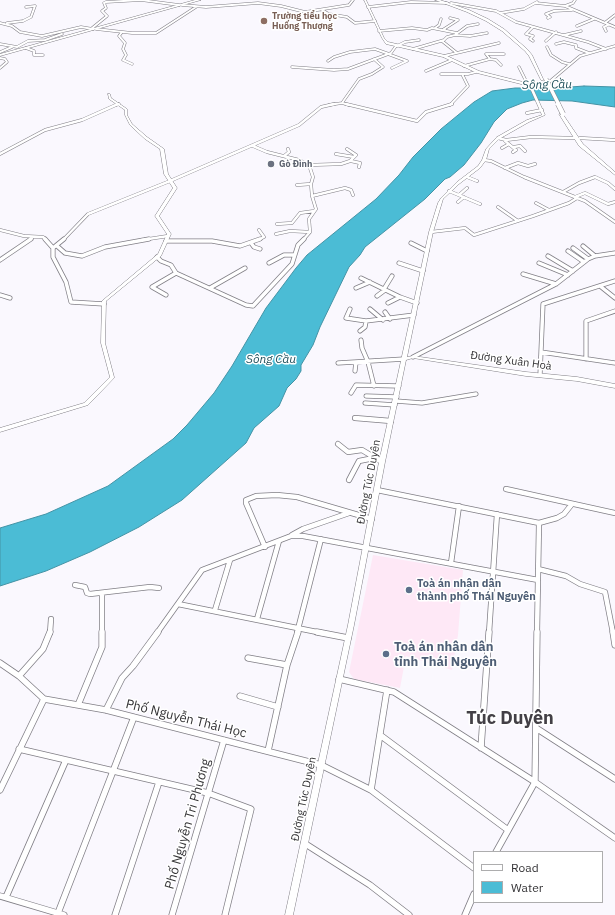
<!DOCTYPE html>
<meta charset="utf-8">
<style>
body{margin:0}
#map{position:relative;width:615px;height:915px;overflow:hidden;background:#faf8fe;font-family:"IBM Plex Sans",sans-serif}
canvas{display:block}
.legend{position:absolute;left:473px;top:851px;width:130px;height:52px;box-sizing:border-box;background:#fff;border:1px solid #adadae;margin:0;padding:5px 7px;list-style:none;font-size:12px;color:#333235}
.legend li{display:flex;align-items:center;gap:8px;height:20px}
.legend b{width:20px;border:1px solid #adadae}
</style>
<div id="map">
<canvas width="615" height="915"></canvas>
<ul class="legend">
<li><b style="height:5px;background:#fff"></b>Road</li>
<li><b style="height:11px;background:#4bbcd5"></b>Water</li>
</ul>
</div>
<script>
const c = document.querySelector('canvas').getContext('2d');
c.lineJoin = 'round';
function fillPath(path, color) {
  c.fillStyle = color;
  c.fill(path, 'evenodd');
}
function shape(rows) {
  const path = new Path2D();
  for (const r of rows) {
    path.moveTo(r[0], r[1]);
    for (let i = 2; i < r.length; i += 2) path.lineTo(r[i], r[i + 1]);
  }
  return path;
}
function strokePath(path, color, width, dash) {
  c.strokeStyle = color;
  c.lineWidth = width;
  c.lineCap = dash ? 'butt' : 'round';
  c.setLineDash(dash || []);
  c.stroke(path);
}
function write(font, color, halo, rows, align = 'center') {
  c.font = font + ' "IBM Plex Sans",sans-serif';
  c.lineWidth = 3;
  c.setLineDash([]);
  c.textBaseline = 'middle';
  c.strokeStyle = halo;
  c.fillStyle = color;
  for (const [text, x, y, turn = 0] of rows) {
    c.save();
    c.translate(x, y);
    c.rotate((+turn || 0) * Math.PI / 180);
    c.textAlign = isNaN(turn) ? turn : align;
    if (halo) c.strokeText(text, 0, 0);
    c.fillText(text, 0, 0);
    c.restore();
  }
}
fillPath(shape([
 [373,555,463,570,458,635,452,670,406,656,400,688,354,679,349,672]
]), '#fee8f6');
const water = shape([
 [584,86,615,87,615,107,572,101,533,100,522,103,507,109,494,122,481,143,464,165,450,177,445,179,425,199,365,247,360,255,349,267,320,327,313,345,301,365,301,371,296,379,287,388,279,406,254,428,246,443,182,500,139,527,90,552,46,571,0,586,0,528,46,514,108,486,173,439,187,425,214,393,232,366,266,308,296,268,307,255,376,199,399,175,413,157,441,129,474,102,492,91,515,88,557,88,584,86]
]);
fillPath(water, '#4bbcd5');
strokePath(water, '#4493a5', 1);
const minorFar4 = shape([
 [451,3,496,11,516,22,588,42,606,49],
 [536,3,565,6,573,3,575,0],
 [182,5,206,7,258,3,281,6,305,12,349,5,353,0],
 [565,6,615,27],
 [368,7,411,2,447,3],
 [322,10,329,14,347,17,355,23,375,21],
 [500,13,524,9,537,2],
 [548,18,550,17,546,14,554,11,572,10],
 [606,22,615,15],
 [0,23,12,26,20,32,42,36,81,27,93,29],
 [7,23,23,21,31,17,35,6,26,7],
 [577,26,594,19],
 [533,27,526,34,533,36,530,39,533,41],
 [435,28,439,25,441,19],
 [91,29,107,16,102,11,106,8,104,3,106,2,141,0,179,5],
 [96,29,132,33,156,33,196,7],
 [445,30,444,29,458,20,450,18],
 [379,31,412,28,427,30,432,28,457,33],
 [606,31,604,27,608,25],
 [122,32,119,36,125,43,123,49,126,55,123,60,132,64],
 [455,35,470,36,487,33],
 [564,35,581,31],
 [442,41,457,53],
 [546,41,556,32],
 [0,44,17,47,28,41,45,40,62,34],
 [556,44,564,42,576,45,576,48,589,53],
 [397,46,405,42,419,40],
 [547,47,551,55,562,62,569,64],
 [26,48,34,51,34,55,43,55],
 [413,49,444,40,447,37,455,35,467,26,478,24],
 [0,52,12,47],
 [388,54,407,61],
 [444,56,499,43],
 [0,58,5,59,7,62,0,68],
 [490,59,486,54,504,54],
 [328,61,334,57,350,52,375,49,389,54],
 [464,66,490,59,496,60,501,65],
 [292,67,334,70,348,69,391,53,396,46],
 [519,67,525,79,524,84],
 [392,68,407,61],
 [426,71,452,60],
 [441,74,468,74,476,72],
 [530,85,548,83,580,56,615,46],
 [342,103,349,105],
 [116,105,119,104],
 [329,105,342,103,359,79,372,74,383,67,374,59],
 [450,105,468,86,462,74]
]);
const minorFar3 = shape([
 [346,104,417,121,426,112,452,104],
 [527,113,542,110],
 [498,138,506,140,531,137,574,138],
 [580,138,615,140],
 [504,140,516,150,513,152],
 [253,146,267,152,299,160,309,165,341,164,350,161,356,155,347,149],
 [514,147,520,146,525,151],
 [502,148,509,144],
 [0,154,45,130,82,120,118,104],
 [336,154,354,157],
 [284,156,289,152,288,149],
 [484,160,491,161,524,177,585,201,615,222],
 [351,161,360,163,359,167],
 [505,168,518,163,528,166,535,164],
 [467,177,477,181],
 [297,185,311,184],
 [449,191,480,204],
 [563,192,579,183,595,177,608,183,615,189],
 [459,195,467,188],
 [312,196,345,188,351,190,353,195],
 [575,197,585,193,608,204,615,202],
 [458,202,464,197],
 [536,203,549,210],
 [498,207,518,221],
 [277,224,292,223,300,213,314,211],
 [0,230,24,236,43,237,46,240],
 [431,232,465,228,474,235,533,216,569,203,577,198],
 [276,234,290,231,310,232],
 [29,240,33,237],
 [63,240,88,214,170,181,299,125,321,107,334,104],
 [142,240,168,236],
 [258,240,264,237,259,230],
 [303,240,310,232,309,219,316,209,312,196,311,184,313,177,309,165]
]);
const minorFar2 = shape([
 [45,239,53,248,53,257,66,282,71,302,104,304],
 [166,241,212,241,240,246,260,239],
 [251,243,254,247,260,249],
 [411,243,427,251],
 [57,246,65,253,82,256,105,247,149,239],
 [583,246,595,256],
 [53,248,64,239],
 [573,248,588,259],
 [568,251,584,262],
 [548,256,573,271],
 [157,257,161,261,171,265,176,273,246,305,253,306,292,264,298,245,304,239],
 [0,260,31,239],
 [269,263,284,255,294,255],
 [399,263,423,271],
 [539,263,568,275],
 [523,274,556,284],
 [361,278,400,297,417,303],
 [600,286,615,298],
 [210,288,245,268],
 [356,288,370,282],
 [384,289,392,276],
 [0,295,10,298],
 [166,295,152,287,176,273],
 [377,296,385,290],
 [388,303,400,297],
 [350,309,346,318,366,321,414,315],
 [370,309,383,320],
 [385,312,390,319],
 [360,331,365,327,366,321],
 [361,340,362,348,368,362,374,386],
 [541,352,615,363],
 [413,357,556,284,588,259,595,256,615,253],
 [586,359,586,321,615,311],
 [338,363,404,359],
 [355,371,356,362],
 [540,375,543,304,615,281],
 [351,393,356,385,399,386],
 [366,396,397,397],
 [396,401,422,403,476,394],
 [365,403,395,405]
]);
const minorFar1 = shape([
 [355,418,391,421],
 [338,444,348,452,362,450,382,462],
 [349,480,359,461,374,458],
 [506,489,615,513],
 [377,490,539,523,537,633],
 [539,523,557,518,564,514,572,504],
 [292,535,303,529,349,513],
 [265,547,246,503,246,500,256,496,277,495,297,497,372,519],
 [451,563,459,506],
 [538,569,566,576,580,584,605,592,613,633],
 [75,585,85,587,87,593,90,594,150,587,159,588],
 [102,593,102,633],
 [178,604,322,633],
 [215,610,230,560],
 [257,619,279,541],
 [50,633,51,619],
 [157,633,202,570,291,536,303,536,538,580],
 [297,633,321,539],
 [489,633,497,514]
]);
const minor = shape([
 [317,632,348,638],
 [613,632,615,645],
 [248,658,287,665],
 [0,663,19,676,44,699],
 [19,676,43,649,50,632],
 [339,679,394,692,535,782,615,838],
 [240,696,278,707],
 [44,699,106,710,321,765,371,790,474,868],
 [78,705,102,647,102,632],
 [106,710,122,678,133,666,158,632],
 [536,728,615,779],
 [380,735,508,830],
 [481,748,489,632],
 [19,749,208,793,251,809,225,915],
 [268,751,287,665,298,632],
 [0,790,44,699],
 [371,790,387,690],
 [304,843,370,885,409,915],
 [496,852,535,782,537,632],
 [0,896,64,915],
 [6,897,66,760],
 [58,913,134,717],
 [115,915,159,782],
 [172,915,224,740],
 [465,915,474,894]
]);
const tertiary = shape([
 [364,0,366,0,384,38,388,42,445,55,479,71,531,84,545,115,529,122,499,139,489,149,486,160,480,168,459,184,443,199,433,232,407,357,413,356,526,372,577,377,615,384,615,388,577,381,526,376,413,358,406,360,385,462,354,625,293,915,285,915,348,625,379,462,429,232,438,203,441,198,457,182,478,166,482,160,486,149,497,137,527,120,542,115,529,86,477,73,443,57,386,44,382,38,364,0],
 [108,94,110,94,111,98,127,109,127,115,132,124,147,137,164,149,168,174,177,188,159,216,171,234,161,256,106,301,105,343,114,377,114,378,88,405,0,432,0,428,84,403,110,377,101,343,102,301,158,254,167,234,155,216,173,188,164,174,160,149,145,139,130,125,125,115,125,110,109,99,108,94]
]);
const trunk = shape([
 [195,0,201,0,0,56,0,54,195,0],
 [435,0,440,0,469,10,488,19,504,29,527,49,532,55,544,81,541,80,529,56,525,51,502,31,486,21,467,12,435,0],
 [560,113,562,113,583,144,615,172,615,175,579,146,559,114,560,113]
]);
strokePath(minorFar4, '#817f86', 3);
strokePath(minorFar3, '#817f86', 3.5);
strokePath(minorFar2, '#817f86', 5);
strokePath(minorFar1, '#817f86', 6);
strokePath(minor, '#817f86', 7);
strokePath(tertiary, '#817f86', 1);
strokePath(trunk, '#817f86', 1);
strokePath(minorFar4, '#fff', 2);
strokePath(minorFar3, '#fff', 2.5);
strokePath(minorFar2, '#fff', 3.5);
strokePath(minorFar1, '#fff', 4.5);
strokePath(minor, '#fff', 5.5);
fillPath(tertiary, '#fff');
fillPath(trunk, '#fff');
const trunkBridgeFar1 = shape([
 [546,79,559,105]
]);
const trunkBridge = shape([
 [558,104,563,114]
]);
strokePath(trunkBridgeFar1, '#817f86', 4.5, []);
strokePath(trunkBridge, '#817f86', 5.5, []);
strokePath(trunkBridgeFar1, '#fff', 3.5);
strokePath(trunkBridge, '#fff', 4.5);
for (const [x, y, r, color] of [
 [264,21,4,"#8d6e63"],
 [271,164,4,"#6b7280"],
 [409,590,4,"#5c6f8a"],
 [386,654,4,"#5c6f8a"]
]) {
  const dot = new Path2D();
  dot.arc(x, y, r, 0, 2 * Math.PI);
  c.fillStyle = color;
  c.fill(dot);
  strokePath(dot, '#fff', 1.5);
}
write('bold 9px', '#785e54', '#fff', [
 ["Trường tiểu học",272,16],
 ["Huống Thượng",272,26]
], 'left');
write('bold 9px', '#5b616d', '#fff', [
 ["Gò Đình",279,164]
], 'left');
write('11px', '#333235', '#fff', [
 ["Đường Xuân Hoà",511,361,8],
 ["Đường Túc Duyên",369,482,-79],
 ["Đường Túc Duyên",304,799,-78]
]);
write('bold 11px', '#4e5e75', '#fff', [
 ["Toà án nhân dân",417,584],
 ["thành phố Thái Nguyên",417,597]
], 'left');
write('italic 12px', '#21515c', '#fff', [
 ["Sông Cầu",547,85,-1],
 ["Sông Cầu",271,360]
]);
write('bold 13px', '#4e5e75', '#fff', [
 ["Toà án nhân dân",394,647],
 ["tỉnh Thái Nguyên",394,662]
], 'left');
write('13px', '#333235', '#fff', [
 ["Phố Nguyễn Thái Học",186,719,14],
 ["Phố Nguyễn Tri Phương",188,824,-74]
]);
write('bold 18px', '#434046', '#fff', [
 ["Túc Duyên",510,719]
]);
</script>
